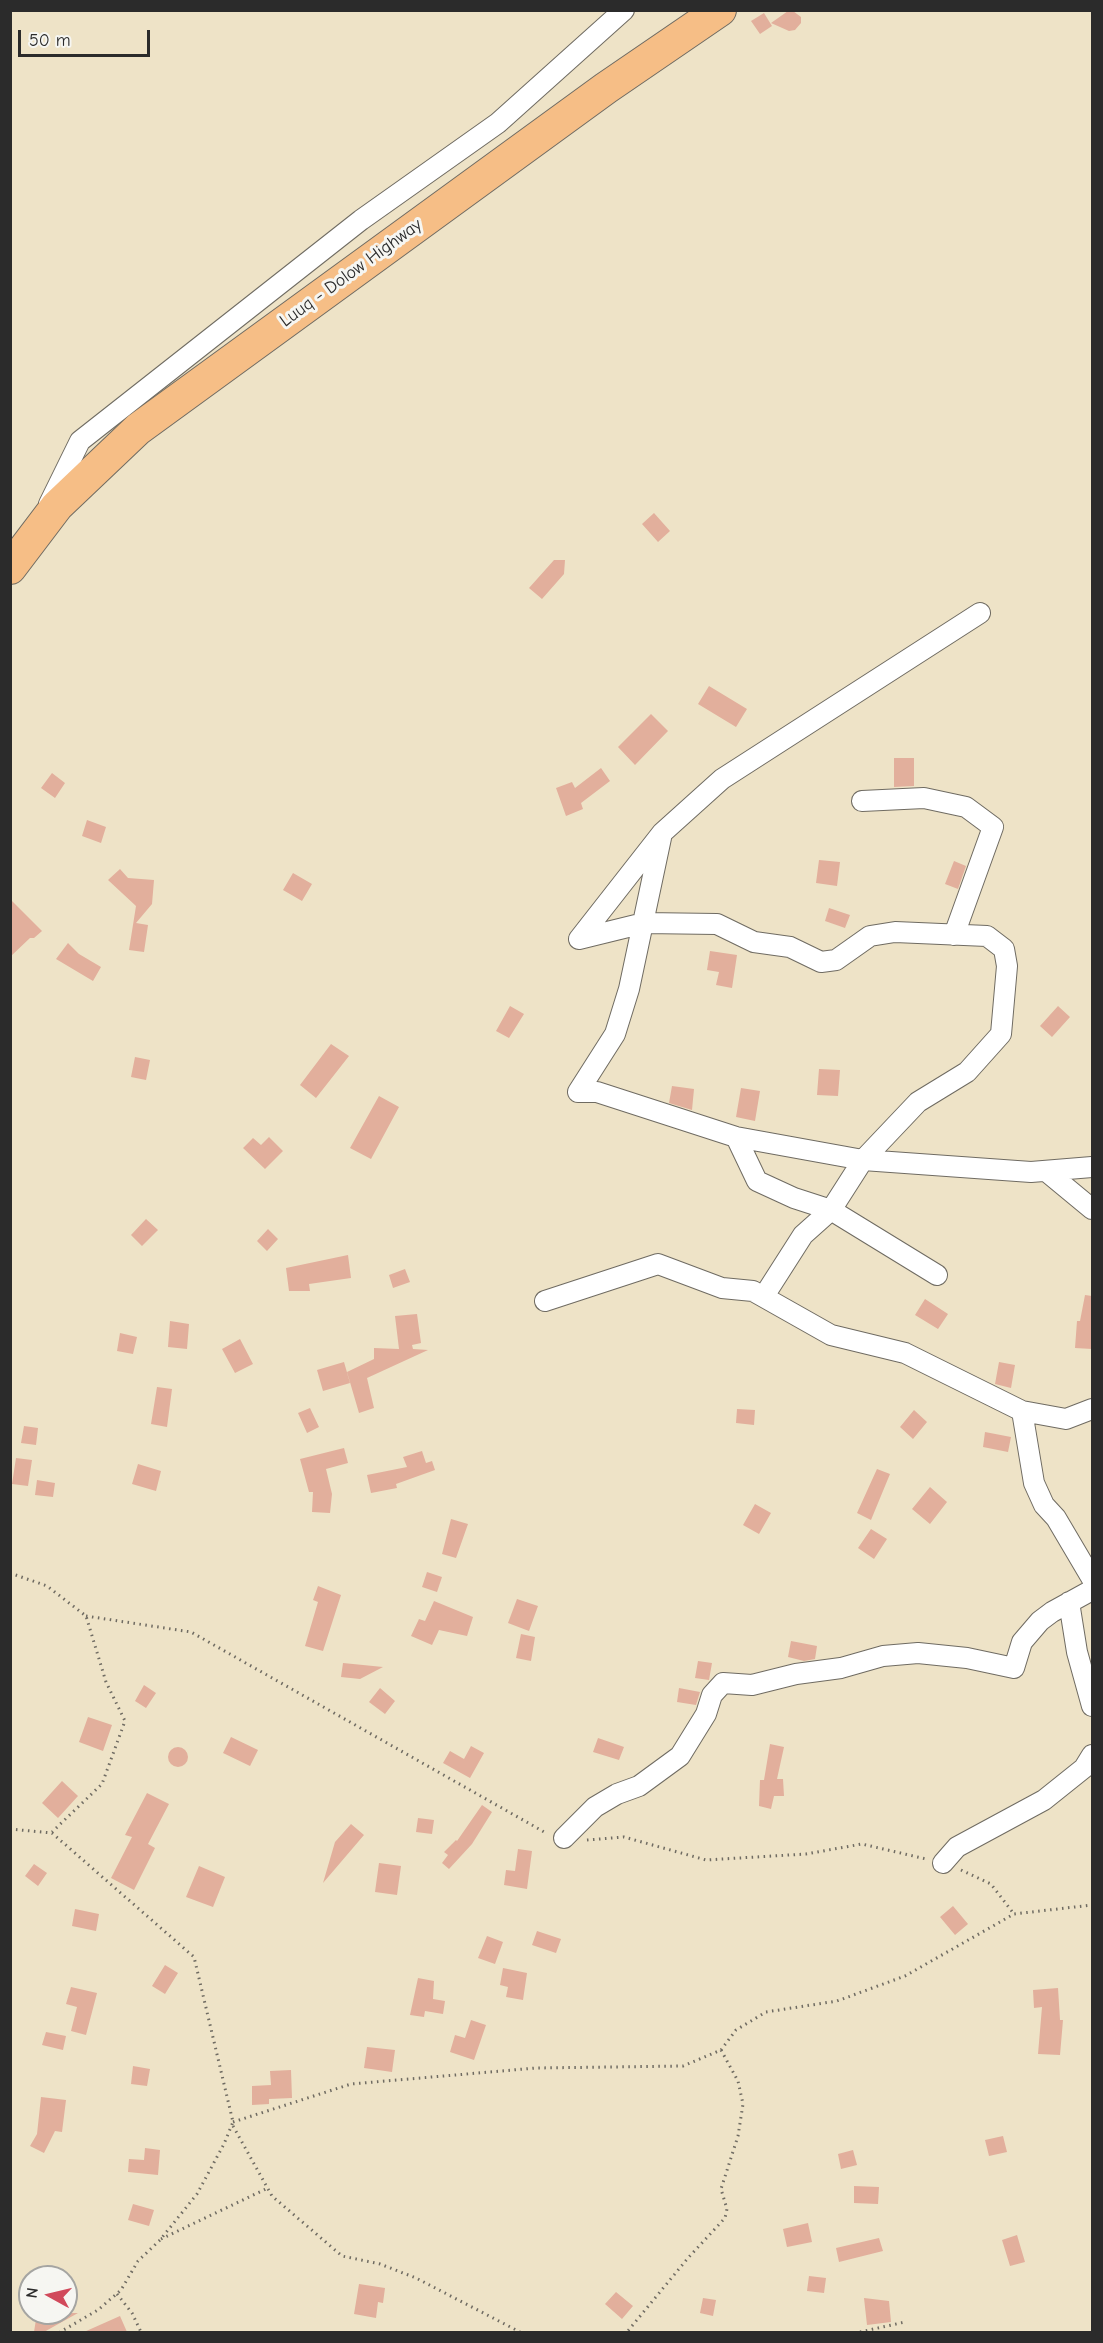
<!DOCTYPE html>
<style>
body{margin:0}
#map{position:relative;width:1103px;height:2343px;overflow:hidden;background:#eee3c7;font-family:"Comic Neue",sans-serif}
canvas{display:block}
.frame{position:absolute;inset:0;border:12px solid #2b2b2b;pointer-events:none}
.north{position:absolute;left:18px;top:2265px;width:60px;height:60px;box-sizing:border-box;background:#f6f6f2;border:2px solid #a5a5a2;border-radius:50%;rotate:278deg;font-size:16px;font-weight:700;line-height:24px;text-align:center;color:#2b2b2b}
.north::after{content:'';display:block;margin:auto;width:21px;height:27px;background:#d1495b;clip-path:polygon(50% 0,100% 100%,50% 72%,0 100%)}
.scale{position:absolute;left:18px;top:30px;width:132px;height:27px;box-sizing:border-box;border:3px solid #2b2b2b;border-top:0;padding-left:8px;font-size:18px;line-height:21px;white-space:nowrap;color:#2b2b2b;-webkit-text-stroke:4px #f6f6f2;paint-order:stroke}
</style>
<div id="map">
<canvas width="1103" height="2343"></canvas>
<div class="frame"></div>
<div class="north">N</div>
<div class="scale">50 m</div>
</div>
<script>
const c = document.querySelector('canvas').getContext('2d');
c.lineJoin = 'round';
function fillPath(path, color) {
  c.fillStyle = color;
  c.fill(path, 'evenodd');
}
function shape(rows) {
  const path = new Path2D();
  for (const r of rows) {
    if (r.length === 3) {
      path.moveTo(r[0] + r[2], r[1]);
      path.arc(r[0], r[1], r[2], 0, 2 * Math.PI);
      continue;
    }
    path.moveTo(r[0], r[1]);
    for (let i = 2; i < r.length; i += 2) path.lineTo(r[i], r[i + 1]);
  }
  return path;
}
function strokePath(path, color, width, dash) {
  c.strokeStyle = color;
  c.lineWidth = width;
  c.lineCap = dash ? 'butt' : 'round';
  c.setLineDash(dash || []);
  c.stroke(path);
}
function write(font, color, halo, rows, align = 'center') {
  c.font = font + ' "Comic Neue",sans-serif';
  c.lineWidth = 6;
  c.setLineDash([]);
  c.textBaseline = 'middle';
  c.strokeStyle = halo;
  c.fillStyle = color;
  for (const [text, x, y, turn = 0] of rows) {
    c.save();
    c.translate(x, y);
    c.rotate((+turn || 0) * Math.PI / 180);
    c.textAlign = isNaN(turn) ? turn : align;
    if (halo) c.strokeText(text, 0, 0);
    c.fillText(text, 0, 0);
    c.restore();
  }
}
fillPath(shape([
 [788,11,793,11,801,17,801,23,795,30,789,31,771,23],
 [764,13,772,26,760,34,751,21],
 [654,513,670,531,658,542,642,524],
 [554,560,565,560,564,574,542,599,529,588],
 [709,686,747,709,736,727,698,704],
 [651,714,668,731,635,765,618,747],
 [894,758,914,758,914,786,894,787],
 [601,768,610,781,581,803,583,809,566,816,556,788,572,782,575,788],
 [52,773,65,783,55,798,41,788],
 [87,820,106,827,101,843,82,836],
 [819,860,840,862,837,886,816,883],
 [954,861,966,866,958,889,945,884],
 [120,869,128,878,154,880,152,904,136,923,148,925,144,952,129,950,136,906,108,880],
 [293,873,312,884,302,901,283,890],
 [10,899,42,931,34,938,30,938,10,957],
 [829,908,850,915,845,928,825,921],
 [68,943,79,954,101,967,93,981,56,959],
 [710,951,737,955,732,988,716,985,719,972,707,970],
 [510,1006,524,1014,509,1038,496,1031],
 [1058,1006,1070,1017,1052,1037,1040,1026],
 [331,1044,349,1056,316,1098,300,1085],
 [135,1057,150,1060,146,1080,131,1077],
 [819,1069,840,1070,838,1096,817,1095],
 [672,1086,694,1089,692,1110,669,1103],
 [741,1088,760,1091,755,1121,736,1117],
 [379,1096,399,1107,371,1159,350,1148],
 [269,1137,283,1151,265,1169,243,1148,253,1138,261,1145],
 [146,1219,158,1230,142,1246,131,1235],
 [268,1229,278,1239,267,1251,257,1241],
 [348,1255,351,1278,309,1284,310,1291,289,1291,286,1268],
 [405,1269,410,1282,393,1288,389,1275],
 [1085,1295,1092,1296,1092,1349,1075,1348,1077,1321,1080,1321],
 [925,1299,948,1314,938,1329,915,1315],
 [417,1314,421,1343,412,1345,413,1349,428,1350,367,1378,374,1408,359,1413,347,1372,374,1359,374,1348,399,1349,395,1316],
 [170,1321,189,1324,187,1349,168,1347],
 [120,1333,137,1337,133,1354,117,1351],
 [240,1339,253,1364,235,1373,222,1349],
 [344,1362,350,1383,323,1391,317,1370],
 [999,1362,1015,1365,1011,1388,995,1384],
 [157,1387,172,1389,167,1427,151,1424],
 [310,1408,319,1427,307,1433,298,1413],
 [737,1409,755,1410,754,1425,736,1423],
 [914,1410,927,1422,913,1439,900,1427],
 [24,1426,38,1428,36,1445,21,1443],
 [985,1432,1011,1437,1008,1452,983,1447],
 [344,1448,348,1463,326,1469,332,1494,330,1513,312,1512,313,1492,309,1492,300,1459],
 [422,1451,426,1463,432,1461,435,1470,396,1484,397,1488,371,1493,367,1475,407,1467,403,1457],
 [16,1458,32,1460,28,1486,12,1484],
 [138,1464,161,1471,156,1491,132,1484],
 [877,1469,890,1474,871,1520,857,1513],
 [37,1480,55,1483,53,1497,35,1495],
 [930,1487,947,1502,930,1524,912,1509],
 [755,1504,771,1513,759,1534,743,1525],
 [451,1519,468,1524,456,1558,442,1554],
 [871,1529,887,1539,874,1559,858,1548],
 [427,1572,442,1577,437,1592,422,1587],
 [318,1586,341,1595,323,1651,305,1646,318,1602,313,1600],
 [517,1599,538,1606,529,1631,508,1623],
 [434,1601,473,1617,467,1636,439,1630,432,1645,411,1636,419,1619,425,1621],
 [521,1634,535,1637,531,1661,516,1658],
 [791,1641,817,1646,815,1659,804,1661,788,1657],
 [698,1661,712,1663,709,1680,695,1678],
 [343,1663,383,1667,360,1679,341,1677],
 [144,1685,156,1693,146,1708,135,1701],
 [380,1688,395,1701,385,1714,369,1702],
 [679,1688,700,1692,696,1705,677,1702],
 [88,1717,112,1725,103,1751,79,1742],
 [231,1737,258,1750,250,1766,223,1753],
 [598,1738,624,1747,619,1760,593,1752],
 [770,1744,784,1747,777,1779,783,1779,784,1796,774,1796,771,1809,759,1806,760,1780,764,1780],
 [471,1746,484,1753,470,1778,443,1763,450,1751,464,1759],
 [178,1757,10],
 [62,1781,78,1796,58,1818,42,1803],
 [147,1793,169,1804,148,1844,155,1848,134,1890,111,1878,132,1837,125,1835],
 [482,1805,492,1812,472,1844,449,1869,442,1863,448,1855,444,1852,456,1840,457,1841],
 [418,1818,434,1820,432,1834,416,1832],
 [351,1824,364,1835,323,1883,335,1842],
 [518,1849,532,1851,527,1889,504,1885,506,1870,515,1871],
 [379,1863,401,1866,397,1895,375,1892],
 [34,1864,47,1873,38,1886,25,1876],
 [199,1866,225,1877,213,1907,186,1897],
 [953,1906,968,1924,955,1935,940,1917],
 [75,1909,99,1914,96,1931,72,1926],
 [537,1931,561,1939,556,1953,532,1945],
 [487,1936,503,1942,495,1964,478,1958],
 [165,1965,178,1973,165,1994,152,1986],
 [503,1968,527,1973,523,2000,506,1997,508,1987,500,1985],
 [418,1978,434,1981,433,1999,445,2001,443,2014,425,2011,424,2017,410,2015],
 [71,1987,97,1993,86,2035,71,2031,77,2007,66,2004],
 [1058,1988,1060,2020,1063,2020,1060,2055,1038,2054,1042,2007,1034,2008,1033,1990],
 [471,2020,486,2025,474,2060,450,2052,455,2035,465,2038],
 [46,2032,66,2036,63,2050,42,2045],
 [367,2047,395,2050,392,2072,364,2068],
 [133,2066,150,2069,147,2086,131,2084],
 [291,2070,292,2098,269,2099,269,2104,252,2105,252,2086,271,2085,270,2071],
 [41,2097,66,2100,62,2132,55,2131,44,2153,30,2146,37,2134],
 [1003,2136,1007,2152,989,2156,985,2140],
 [145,2148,160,2150,158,2175,128,2172,129,2159,144,2160],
 [853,2150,857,2165,841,2169,838,2154],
 [854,2186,879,2187,878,2204,854,2203],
 [133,2204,154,2210,149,2226,128,2220],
 [808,2223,812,2242,787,2247,783,2229],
 [1017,2235,1025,2262,1010,2266,1002,2240],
 [879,2238,883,2251,839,2262,836,2248],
 [809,2276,826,2278,824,2293,807,2291],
 [359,2284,385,2288,383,2303,378,2302,376,2318,354,2314],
 [616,2292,633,2306,622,2319,605,2304],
 [703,2298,716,2300,713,2316,700,2313],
 [864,2298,889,2301,891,2322,867,2325],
 [37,2313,78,2313,44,2332,34,2332],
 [120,2316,127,2332,84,2332]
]), '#e2af9c');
const street = shape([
 [49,504,80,441,361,220,498,123,624,10],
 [862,801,924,798,966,807,993,827,954,935],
 [579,939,644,923,717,924,754,942,790,947,821,962,836,960,870,936,895,932,987,936,1004,949,1007,966,1001,1034,967,1072,918,1102,863,1160,831,1210,794,1198,757,1181,736,1137],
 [579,939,662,833,722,779,980,613],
 [578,1092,597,1092,736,1137,863,1160,1031,1172,1092,1167],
 [578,1092,615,1034,629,989,661,838],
 [1046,1171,1092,1209],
 [764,1296,803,1235,831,1210,937,1275],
 [545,1301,658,1264,722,1288,753,1291,831,1335,905,1353,1022,1411,1066,1419,1092,1409],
 [1022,1411,1034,1483,1044,1505,1056,1518,1092,1579],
 [1069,1602,1077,1652,1092,1706],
 [564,1838,595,1807,617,1794,639,1786,680,1756,706,1714,712,1695,723,1683,752,1685,796,1674,841,1668,883,1656,918,1653,967,1658,1014,1668,1022,1642,1040,1621,1052,1612,1092,1590],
 [943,1863,957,1847,1044,1800,1084,1768,1092,1755]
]);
const primary = shape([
 [10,568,57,506,138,429,606,88,720,10]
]);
strokePath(street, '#6f6b62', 22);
strokePath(primary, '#6f6b62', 34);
strokePath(shape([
 [10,1573,47,1586,86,1616,106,1682,125,1721,102,1784,52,1832],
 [86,1616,191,1632,546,1833],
 [10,1829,52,1833,194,1957,233,2122,224,2144,197,2194,160,2240,138,2261,121,2290,98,2310,60,2332],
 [587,1840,624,1837,706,1860,806,1854,862,1844,926,1859],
 [961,1870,991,1884,1014,1914],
 [721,2050,736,2030,766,2012,837,2001,905,1976,1014,1914,1092,1905],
 [233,2122,351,2084,536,2068,683,2066,721,2050,738,2081,743,2104,738,2136,721,2189,727,2209,725,2218,688,2258,627,2332],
 [233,2126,272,2196,342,2256,380,2264,416,2278,520,2332],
 [161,2239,268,2188],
 [117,2294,132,2313,141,2332],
 [860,2332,905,2322]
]), '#6f6b62', 3, [1.5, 4.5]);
strokePath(street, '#fff', 20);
strokePath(primary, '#f6be86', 32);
write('18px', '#2b2b2b', '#f6f6f2', [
 ["Luuq - Dolow Highway",351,273,-36]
]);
</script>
